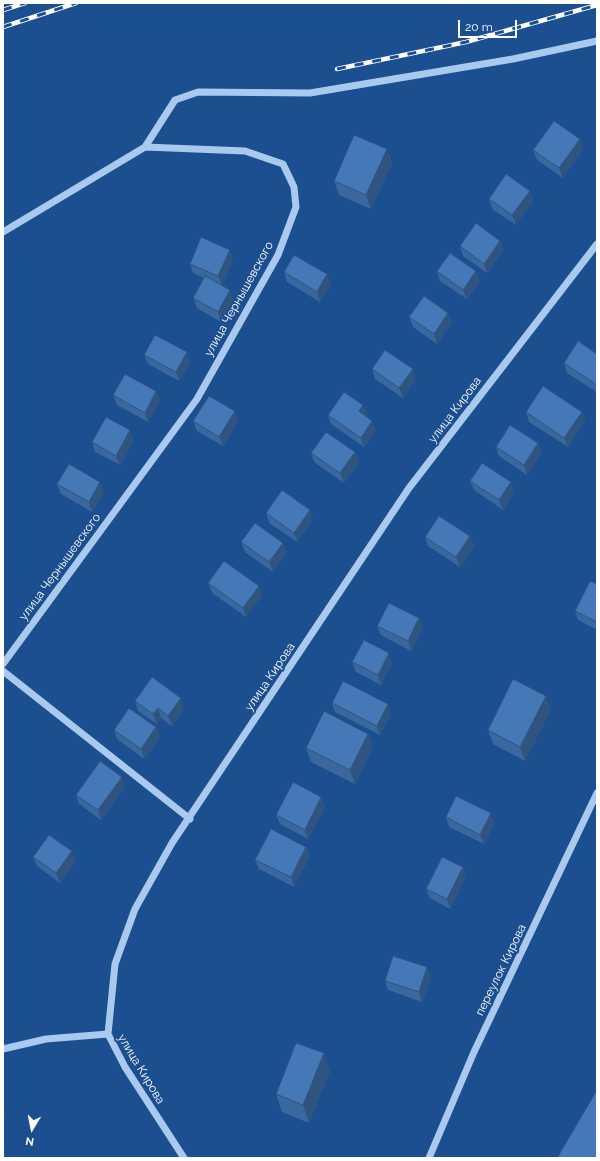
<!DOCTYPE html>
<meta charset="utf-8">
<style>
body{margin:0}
#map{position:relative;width:600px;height:1161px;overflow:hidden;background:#1b4f8f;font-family:Raleway,sans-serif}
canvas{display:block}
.frame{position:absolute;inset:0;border:4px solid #fff;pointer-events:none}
.north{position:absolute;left:12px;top:1109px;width:40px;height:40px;-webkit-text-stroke:3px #1b4f8f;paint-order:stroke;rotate:190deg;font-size:11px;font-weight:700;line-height:16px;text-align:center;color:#fff}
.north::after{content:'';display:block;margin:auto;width:14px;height:18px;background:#fff;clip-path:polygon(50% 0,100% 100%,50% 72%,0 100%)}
.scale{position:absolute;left:458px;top:20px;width:59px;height:18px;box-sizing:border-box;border:2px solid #fff;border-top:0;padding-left:5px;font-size:12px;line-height:14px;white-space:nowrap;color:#fff;-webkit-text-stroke:3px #1b4f8f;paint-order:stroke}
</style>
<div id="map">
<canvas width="600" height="1161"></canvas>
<div class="frame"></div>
<div class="north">N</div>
<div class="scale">20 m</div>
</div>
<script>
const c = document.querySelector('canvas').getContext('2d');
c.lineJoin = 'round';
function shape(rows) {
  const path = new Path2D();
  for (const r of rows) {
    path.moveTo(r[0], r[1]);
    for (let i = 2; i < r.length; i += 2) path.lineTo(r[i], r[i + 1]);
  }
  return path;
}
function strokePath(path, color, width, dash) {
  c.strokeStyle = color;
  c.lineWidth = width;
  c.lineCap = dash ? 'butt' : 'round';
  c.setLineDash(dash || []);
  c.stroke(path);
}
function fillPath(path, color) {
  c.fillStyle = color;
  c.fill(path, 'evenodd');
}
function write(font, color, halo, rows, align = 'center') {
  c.font = font + ' Raleway,sans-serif';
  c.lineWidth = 4;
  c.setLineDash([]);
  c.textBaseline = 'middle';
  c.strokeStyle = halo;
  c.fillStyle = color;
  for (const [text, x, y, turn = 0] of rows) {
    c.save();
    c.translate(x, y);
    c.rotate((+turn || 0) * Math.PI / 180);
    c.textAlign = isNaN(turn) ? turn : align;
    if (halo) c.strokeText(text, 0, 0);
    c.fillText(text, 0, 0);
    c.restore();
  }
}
strokePath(shape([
 [145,147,175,100,198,92,310,93,513,59,597,41],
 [3,232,145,147,245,151,283,164,294,187,296,207,278,255,197,399,3,664],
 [3,671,190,819],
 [3,1049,46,1039,108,1034],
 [184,1158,125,1067,108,1034,115,964,135,909,172,843,409,488,597,244],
 [429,1158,474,1052,597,793]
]), '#a9c9ee', 7);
const rail = shape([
 [3,10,25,3],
 [3,27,76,3],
 [337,69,466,42,597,5]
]);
strokePath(rail, '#fff', 4.5);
strokePath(rail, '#1b4f8f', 3, [9]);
fillPath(shape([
 [580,139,583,149,563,178,537,160,533,150],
 [387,149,392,163,371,209,339,195,334,181],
 [530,191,533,200,516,225,492,209,489,199],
 [500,241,504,250,487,273,463,256,460,246],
 [233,260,222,285,233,300,221,322,197,308,193,298,204,278,193,273,190,264],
 [437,271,480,281,467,299,440,281],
 [284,272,331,284,320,302,287,282],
 [409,317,452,322,437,344,413,327],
 [187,352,190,362,179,381,148,364,144,355],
 [597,354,597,392,567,373,564,363],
 [372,369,416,379,403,398,375,379],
 [156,391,160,401,148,422,117,405,113,395],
 [363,405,367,415,366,416,376,430,364,447,331,424,328,415],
 [526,412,582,412,585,421,568,447,529,422],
 [193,421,238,421,223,446,197,431],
 [134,440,120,465,95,452,92,442],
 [538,443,542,453,527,475,499,456,496,447],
 [355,452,359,462,344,483,314,462,311,453],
 [470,481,514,492,503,510,474,490],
 [57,484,104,492,92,512,61,494],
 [266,513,313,519,297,542,269,523],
 [470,536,474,546,460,567,428,546,425,537],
 [241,542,287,552,273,572,245,552],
 [208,583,262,595,246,617,212,593],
 [597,584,597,630,578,620,575,611],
 [377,626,423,627,411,651,381,635],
 [352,662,392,663,381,685,356,672],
 [135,701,184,708,172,726,161,718,157,724,138,711],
 [332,703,391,714,380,735,335,712],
 [551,709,525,761,493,744,488,730],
 [156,727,160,737,144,759,117,739,114,730],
 [368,734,373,747,355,784,311,762,306,748],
 [125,787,101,820,79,804,76,795],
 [321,797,325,807,308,839,280,824,276,815],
 [446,817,495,823,484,844,449,827],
 [310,856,294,887,259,869,255,860],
 [33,857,76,861,60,883,37,866],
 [466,876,450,909,430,898,426,889],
 [431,977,422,1002,388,990,385,981],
 [330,1071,309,1123,282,1112,276,1094]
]), '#3a679d');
fillPath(shape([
 [580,139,583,149,563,178,559,168],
 [387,149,392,163,371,209,366,195],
 [530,191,533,200,516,225,512,215],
 [500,241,504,250,487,273,484,264],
 [230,250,233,260,222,286,218,276],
 [476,271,480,281,467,299,463,290],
 [327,274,331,284,320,302,317,292],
 [230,290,233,300,221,322,218,312],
 [448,313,452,322,437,344,434,334],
 [187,352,190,362,179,381,176,372],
 [413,369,416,379,403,398,399,388],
 [156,391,160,401,148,422,145,413],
 [363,405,367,415,363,421,359,411],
 [235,411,238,421,223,446,219,437],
 [582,412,585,421,568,447,564,438],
 [372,421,376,430,364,447,361,438],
 [130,430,134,440,120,465,116,456],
 [538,443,542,453,527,475,524,465],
 [355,452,359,462,344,483,340,473],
 [100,482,104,492,92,512,89,502],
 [511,482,514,492,503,510,499,500],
 [310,510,313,519,297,542,294,533],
 [470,536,474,546,460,567,456,557],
 [283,543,287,552,273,572,269,562],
 [259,586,262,595,246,617,243,608],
 [419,618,423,627,411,651,408,641],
 [389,653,392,663,381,685,378,675],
 [546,696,551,709,525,761,520,747],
 [181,698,184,708,172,726,168,716],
 [388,704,391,714,380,735,377,726],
 [158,708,161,718,157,724,153,714],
 [156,727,160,737,144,759,141,749],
 [368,734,373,747,355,784,350,770],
 [122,777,125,787,101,820,98,810],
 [321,797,325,807,308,839,305,830],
 [491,813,495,823,484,844,480,835],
 [306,847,310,856,294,887,291,877],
 [72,851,76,861,60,883,56,873],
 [463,867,466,876,450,909,447,899],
 [427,967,431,977,422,1002,419,992],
 [324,1053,330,1071,309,1123,303,1105],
 [3,1105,6,1114,3,1118]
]), '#305480');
const building = shape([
 [554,121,580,139,559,168,533,150,554,121],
 [354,135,387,149,366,195,334,181,354,135],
 [506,174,530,191,512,215,489,199,506,174],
 [476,223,500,241,484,264,460,246,476,223],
 [201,237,230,250,218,276,190,264,201,237],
 [450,253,476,271,463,290,437,271,450,253],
 [294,255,327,274,317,292,284,272,294,255],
 [205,276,230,290,218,312,193,298,205,276],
 [424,296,448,313,434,334,409,317,424,296],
 [155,335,187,352,176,372,144,355,155,335],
 [578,341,597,354,597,385,564,363,578,341],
 [385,350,413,369,399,388,372,369,385,350],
 [125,374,156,391,145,413,113,395,125,374],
 [543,386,582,412,564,438,526,412,543,386],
 [344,392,363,405,359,411,372,421,361,438,328,415,344,392],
 [209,396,235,411,219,437,193,421,209,396],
 [106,417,130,430,116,456,92,442,106,417],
 [510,425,538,443,524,465,496,447,510,425],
 [326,432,355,452,340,473,311,453,326,432],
 [482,463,511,482,499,500,470,481,482,463],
 [69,464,100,482,89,502,57,484,69,464],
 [282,490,310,510,294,533,266,513,282,490],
 [439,516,470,536,456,557,425,537,439,516],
 [255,523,283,543,269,562,241,542,255,523],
 [224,561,259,586,243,608,208,583,224,561],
 [590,581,597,584,597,622,575,611,590,581],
 [389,603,419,618,408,641,377,626,389,603],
 [364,640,389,653,378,675,352,662,364,640],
 [152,677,181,698,168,716,158,708,153,714,135,701,152,677],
 [513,679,546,696,520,747,488,730,513,679],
 [343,681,388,704,377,726,332,703,343,681],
 [129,708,156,727,141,749,114,730,129,708],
 [324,711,368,734,350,770,306,748,324,711],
 [100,761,122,777,98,810,76,795,100,761],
 [293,782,321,797,305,830,276,815,293,782],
 [456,796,491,813,480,835,446,817,456,796],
 [271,829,306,847,291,877,255,860,271,829],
 [49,835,72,851,56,873,33,857,49,835],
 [442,857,463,867,447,899,426,889,442,857],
 [393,956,427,967,419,992,385,981,393,956],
 [296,1043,324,1053,303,1105,276,1094,296,1043],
 [597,1090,597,1158,557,1158,597,1090]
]);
fillPath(building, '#4478b7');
strokePath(building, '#305480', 1);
write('12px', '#fff', '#1b4f8f', [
 ["улица Чернышевского",239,299,-61],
 ["улица Кирова",455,410,-53],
 ["улица Чернышевского",60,567,-54],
 ["улица Кирова",270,677,-56],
 ["переулок Кирова",501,970,-64],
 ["улица Кирова",141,1069,59]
]);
</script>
